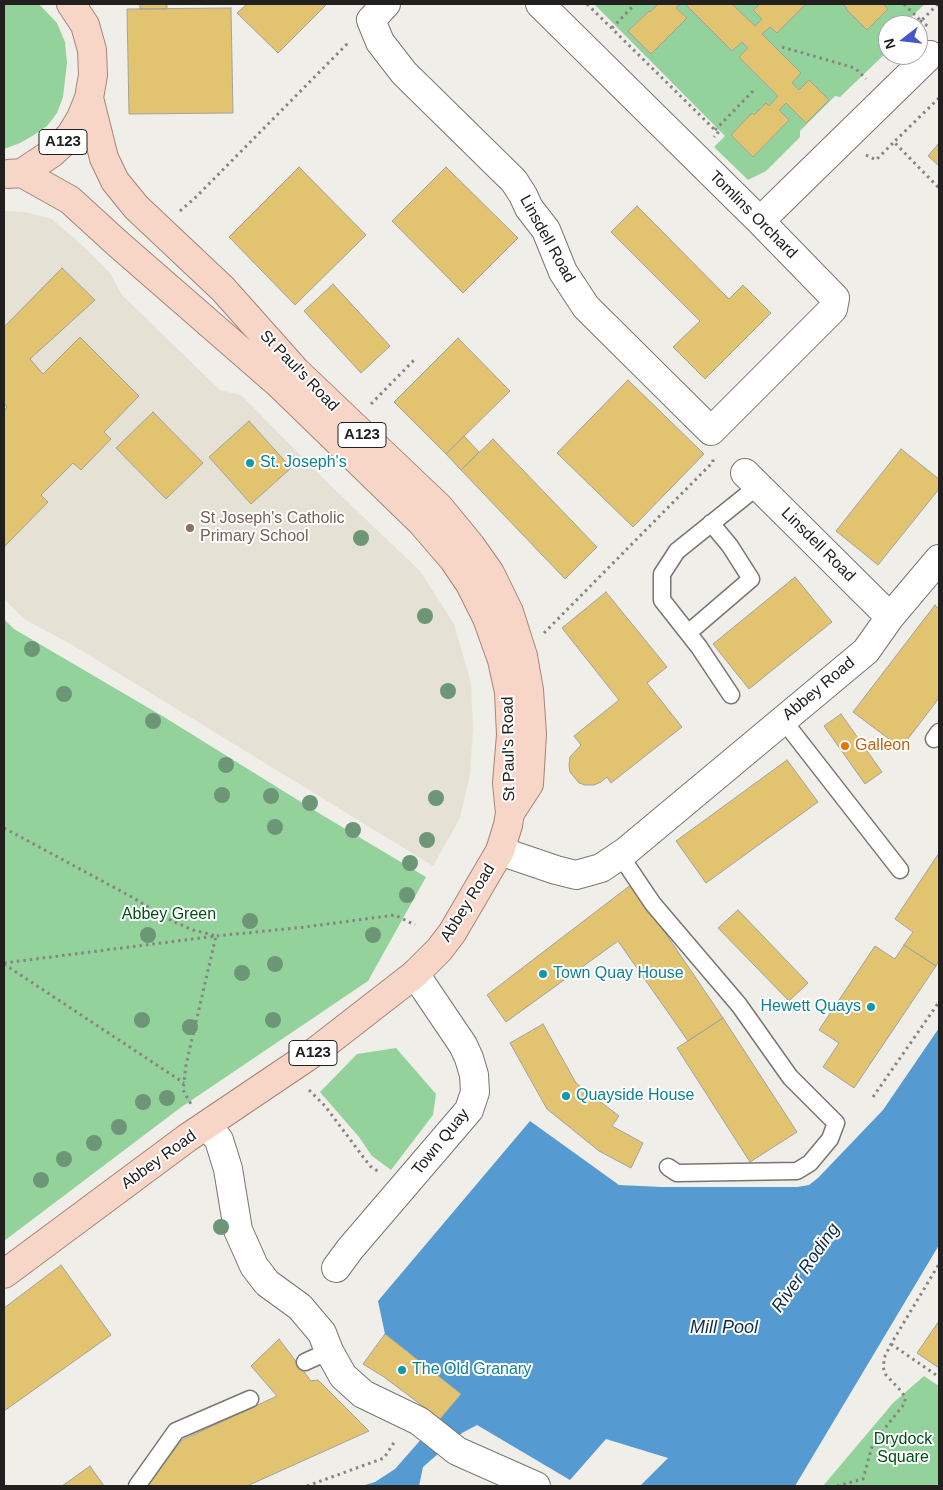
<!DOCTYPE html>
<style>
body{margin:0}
#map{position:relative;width:943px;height:1490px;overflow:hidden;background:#f0eee9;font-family:Helvetica,sans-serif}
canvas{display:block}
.frame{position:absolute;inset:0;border:5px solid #21201e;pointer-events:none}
.north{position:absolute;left:878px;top:15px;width:50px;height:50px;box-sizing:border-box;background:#fff;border:1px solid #a6a6a5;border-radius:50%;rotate:254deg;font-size:14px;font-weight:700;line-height:20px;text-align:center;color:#21201e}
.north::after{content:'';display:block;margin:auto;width:18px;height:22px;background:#4557cb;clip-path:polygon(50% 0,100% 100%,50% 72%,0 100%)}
</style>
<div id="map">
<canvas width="943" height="1490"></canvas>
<div class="frame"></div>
<div class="north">N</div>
</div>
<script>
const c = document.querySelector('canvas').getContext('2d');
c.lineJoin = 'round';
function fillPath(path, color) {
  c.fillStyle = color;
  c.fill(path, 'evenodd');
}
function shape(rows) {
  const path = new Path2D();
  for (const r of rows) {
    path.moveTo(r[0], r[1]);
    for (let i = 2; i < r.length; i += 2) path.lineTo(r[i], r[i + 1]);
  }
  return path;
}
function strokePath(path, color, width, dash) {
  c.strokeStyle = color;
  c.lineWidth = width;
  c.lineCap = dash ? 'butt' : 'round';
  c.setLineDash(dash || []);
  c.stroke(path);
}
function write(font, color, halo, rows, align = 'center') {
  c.font = font + ' Helvetica,sans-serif';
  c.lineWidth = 4;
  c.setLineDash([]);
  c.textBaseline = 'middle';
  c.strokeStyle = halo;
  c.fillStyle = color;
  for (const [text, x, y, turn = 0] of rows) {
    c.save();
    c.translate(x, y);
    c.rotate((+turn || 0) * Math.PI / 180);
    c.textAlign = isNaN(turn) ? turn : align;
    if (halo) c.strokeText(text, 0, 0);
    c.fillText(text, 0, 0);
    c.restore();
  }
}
fillPath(shape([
 [4,211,26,212,52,219,84,247,110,273,122,295,220,390,241,395,331,486,420,571,454,624,471,683,473,729,470,774,460,818,433,866,74,646,24,619,4,599]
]), '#e5e1d5');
fillPath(shape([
 [4,4,39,4,57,23,65,42,67,63,63,97,57,113,47,126,34,135,20,143,4,149],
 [594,4,925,4,911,17,912,25,888,25,888,51,840,97,835,96,800,131,800,137,766,171,748,180,714,147,725,136],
 [4,619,14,629,164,717,322,815,426,877,368,981,180,1108,4,1241],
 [396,1048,436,1094,433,1115,391,1170,372,1156,359,1137,320,1092,357,1054],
 [924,1376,939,1386,939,1486,823,1486,893,1403]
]), '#94d29b');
fillPath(shape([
 [939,1028,939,1245,795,1486,640,1486,668,1458,606,1439,570,1480,477,1425,462,1433,423,1467,419,1486,362,1486,375,1482,395,1469,461,1394,385,1334,378,1301,530,1121,619,1185,662,1187,797,1187,809,1185,818,1178,883,1110]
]), '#559ad1');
const building = shape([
 [140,4,167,4,167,9,140,9,140,4],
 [247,4,327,4,278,53,237,13,247,4],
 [658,4,680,4,676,8,687,18,651,54,628,31,649,11,650,12,658,4],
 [685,4,732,4,755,26,762,19,753,10,760,4,806,4,777,33,770,27,762,34,801,73,792,83,799,90,809,80,829,100,806,123,786,103,779,110,789,120,753,157,731,135,752,113,754,115,766,103,769,106,778,96,739,57,748,48,742,42,732,51,685,4],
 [842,4,883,4,888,9,867,30,846,9,847,8,842,4],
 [231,8,233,113,129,114,127,9,231,8],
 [939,143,939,166,928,156,939,143],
 [299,167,366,235,295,305,229,237,299,167],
 [446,167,518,238,463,293,392,221,446,167],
 [637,206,729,299,743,285,771,313,705,379,673,347,700,321,611,232,637,206],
 [62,268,95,300,30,359,43,374,80,337,139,396,104,432,111,439,81,470,73,463,41,495,48,502,4,547,4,411,7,407,4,403,4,327,62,268],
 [333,284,390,346,361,373,304,311,333,284],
 [458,338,510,391,446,454,394,402,458,338],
 [628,380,704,454,633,527,557,453,628,380],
 [153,412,203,463,166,499,116,448,153,412],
 [249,421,291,468,251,504,209,457,249,421],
 [464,436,479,452,461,470,446,454,464,436],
 [493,439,597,547,565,579,461,470,493,439],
 [901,449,939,479,939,489,878,565,836,531,901,449],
 [795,577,832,622,749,689,713,644,795,577],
 [606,592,667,667,647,683,682,727,611,783,607,777,601,782,594,785,585,785,579,783,570,772,569,765,570,757,581,745,574,736,619,700,562,628,606,592],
 [935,605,939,609,939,698,901,748,853,712,935,605],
 [841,714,882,772,865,784,824,726,841,714],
 [787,760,818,802,706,883,676,841,787,760],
 [939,853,939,961,936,966,904,945,913,932,895,919,939,853],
 [632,884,723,1018,688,1041,618,941,506,1022,487,995,632,884],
 [738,910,808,983,789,1001,718,928,738,910],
 [904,945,936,966,854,1088,823,1067,839,1043,819,1030,875,946,895,959,904,945],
 [723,1018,797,1132,750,1162,677,1048,723,1018],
 [543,1024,576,1083,619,1116,612,1126,643,1143,631,1168,599,1151,547,1109,510,1043,543,1024],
 [61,1265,111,1335,4,1411,4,1308,61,1265],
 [939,1321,939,1368,917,1353,939,1321],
 [385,1334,461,1394,440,1419,384,1377,363,1364,385,1334],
 [279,1339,311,1381,318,1380,369,1431,247,1486,147,1486,182,1440,277,1396,251,1366,279,1339],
 [90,1466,104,1486,62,1486,90,1466]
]);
fillPath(building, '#e2c370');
strokePath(building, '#a4a29e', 1);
const lane = shape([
 [688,633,751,579,730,546,711,523],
 [731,695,699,647,662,600,662,574,677,551,758,486],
 [783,720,900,870],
 [934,739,939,732],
 [620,855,653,904,739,1005,790,1077,836,1123,830,1139,810,1163,797,1171,677,1173,668,1167],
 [305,1362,329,1351],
 [137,1486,176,1431,250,1399]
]);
const street = shape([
 [386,4,371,20,380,42,404,73,514,181,523,195,529,208,546,230,563,272,586,307,711,431,833,309,835,298,760,221,540,4],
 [760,221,930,55],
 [745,473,890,617],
 [500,851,556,870,576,875,601,868,625,852,866,651,890,617,939,559],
 [207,1125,219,1140,228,1169,238,1230,254,1266,267,1283,300,1307,322,1333,329,1351,343,1376,363,1394,419,1421,457,1451,536,1486],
 [336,1268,350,1249,469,1110,475,1092,474,1075,469,1058,463,1045,415,974]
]);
const primary = shape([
 [89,98,104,158,115,181,136,207,223,289,296,371,439,507,471,546,490,573,509,612,523,656,529,690,532,734,529,784,510,813],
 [8,174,22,173,52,153,70,136,81,118,89,98,93,75,92,50,85,25,71,4],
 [4,1274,187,1138,316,1051,415,974,439,950,452,933,500,851,508,825,510,813,507,783,511,735,509,692,502,660,487,618,470,584,453,559,422,523,280,385,117,243,70,200,22,173]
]);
strokePath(lane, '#787672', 19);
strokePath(street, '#787672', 30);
strokePath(primary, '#a88475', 30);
strokePath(shape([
 [587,4,715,130,718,133,714,137],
 [904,4,921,21,938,4],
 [612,28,635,4],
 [918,28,921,21,930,28],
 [782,47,855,68,866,79],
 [939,98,894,142,939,188],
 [715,130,756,88],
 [866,155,876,160,894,142],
 [180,211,196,197,349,42],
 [371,404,416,358],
 [544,633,713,462,713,459],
 [4,828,130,896,172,921,193,930,216,936,186,1065,183,1090,191,1104],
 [4,963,216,936,305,927,395,915,415,925],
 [4,964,184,1083],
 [309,1090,325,1106,370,1166,379,1172],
 [873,1097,939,1002],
 [891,1344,939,1377],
 [307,1486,384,1458,395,1441],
 [837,1486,863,1479,873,1443,905,1403,905,1397,901,1391,886,1375,883,1367,885,1356,891,1344,939,1264]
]), '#878582', 3, [2.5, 4]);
strokePath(lane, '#fff', 16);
strokePath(street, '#fff', 28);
strokePath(primary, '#f7d6c8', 28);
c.fillStyle = '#6c9676';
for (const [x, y] of [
 [361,538],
 [425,616],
 [32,649],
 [448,691],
 [64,694],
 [153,721],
 [226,765],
 [222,795],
 [271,796],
 [436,798],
 [310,803],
 [275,827],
 [353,830],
 [427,840],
 [410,863],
 [407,895],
 [250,921],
 [148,935],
 [373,935],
 [275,964],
 [242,973],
 [142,1020],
 [273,1020],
 [190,1027],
 [167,1098],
 [143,1102],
 [119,1127],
 [94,1143],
 [64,1159],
 [41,1180],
 [221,1227]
]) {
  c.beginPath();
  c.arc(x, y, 8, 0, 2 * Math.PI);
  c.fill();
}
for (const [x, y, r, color] of [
 [250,463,5,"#0f9aa8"],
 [190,528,5,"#8d6e63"],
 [845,746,5,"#e8710a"],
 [543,974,5,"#0f9aa8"],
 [871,1007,5,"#0f9aa8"],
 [566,1096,5,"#0f9aa8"],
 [402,1370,5,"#0f9aa8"]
]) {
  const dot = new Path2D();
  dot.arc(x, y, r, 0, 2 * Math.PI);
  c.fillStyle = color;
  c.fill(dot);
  strokePath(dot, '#fff', 2);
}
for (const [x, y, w] of [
 [63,142,48],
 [362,435,48],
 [313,1053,48]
]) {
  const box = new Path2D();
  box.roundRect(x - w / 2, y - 12.5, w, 25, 4);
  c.fillStyle = '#fff';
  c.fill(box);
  strokePath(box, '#21201e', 1);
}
write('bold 15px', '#21201e', null, [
 ["A123",63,142],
 ["A123",362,435],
 ["A123",313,1053]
]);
write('16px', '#21201e', '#fff', [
 ["Tomlins Orchard",753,215,45],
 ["Linsdell Road",547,239,61],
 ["St Paul's Road",299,371,46],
 ["Linsdell Road",818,545,45],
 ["Abbey Road",819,689,-40],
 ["St Paul's Road",509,749,-91],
 ["Abbey Road",468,903,-58],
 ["Town Quay",441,1142,-51],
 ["Abbey Road",159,1160,-36]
]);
write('16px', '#0d838f', '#fff', [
 ["St. Joseph's",260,463],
 ["Town Quay House",553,974],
 ["Hewett Quays",861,1007,"right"],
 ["Quayside House",576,1096],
 ["The Old Granary",412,1370]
], 'left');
write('16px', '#785e54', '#fff', [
 ["St Joseph's Catholic",200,519],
 ["Primary School",200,537]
], 'left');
write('16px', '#c56008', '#fff', [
 ["Galleon",855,746]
], 'left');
write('16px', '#004e18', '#fff', [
 ["Abbey Green",169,915],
 ["Drydock",903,1440],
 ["Square",903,1458]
]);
write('italic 18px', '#102e45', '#fff', [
 ["River Roding",806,1268,-55],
 ["Mill Pool",724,1328]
]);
</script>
